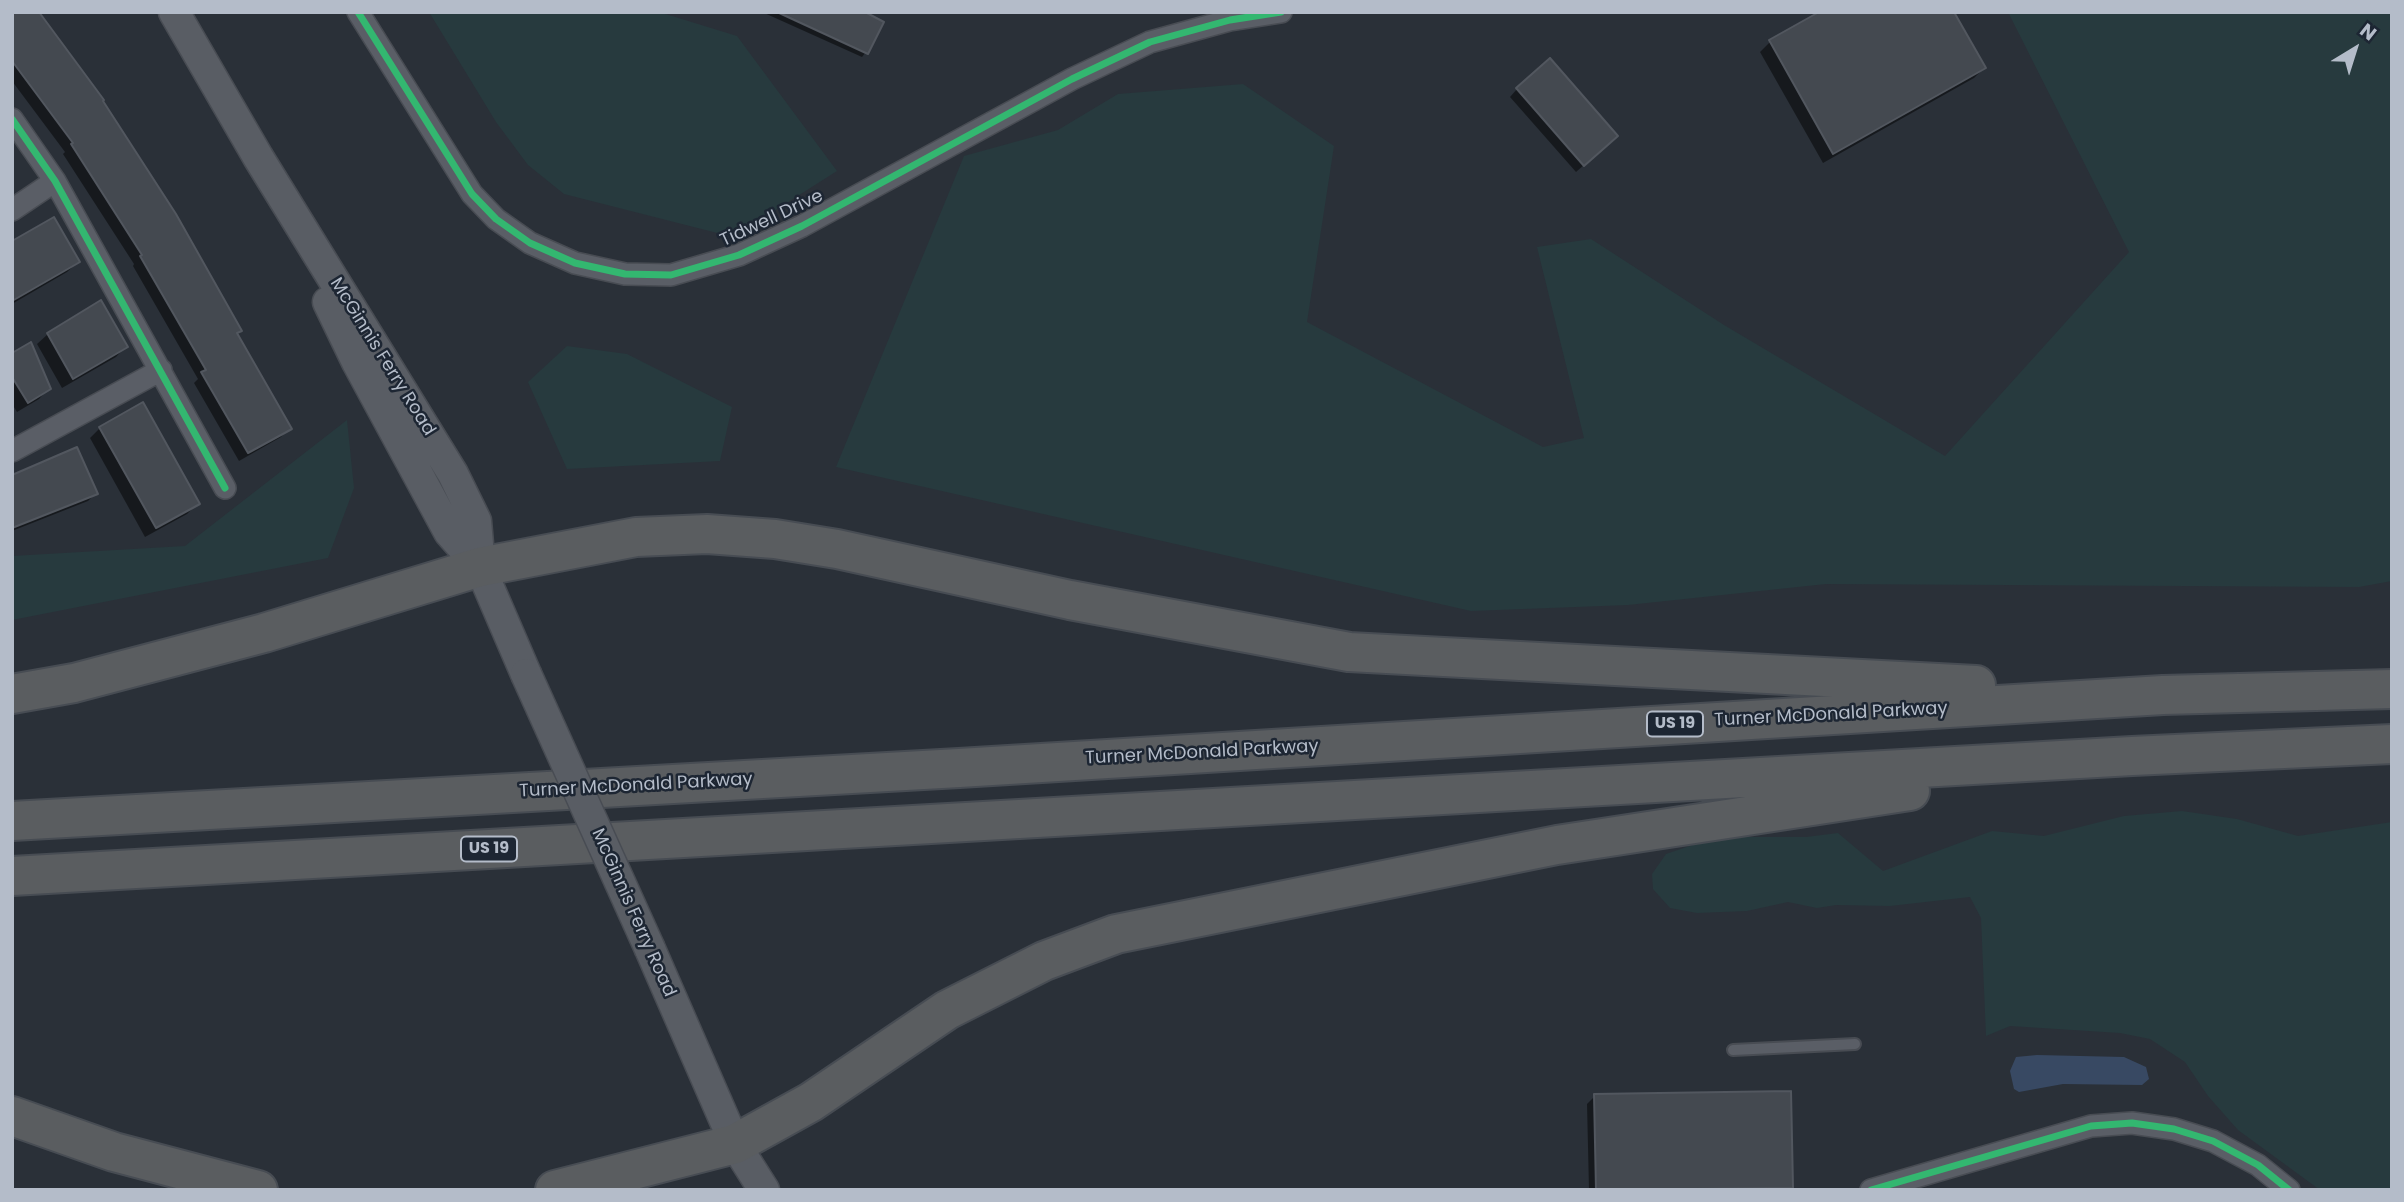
<!DOCTYPE html>
<style>
body{margin:0}
#map{position:relative;width:2404px;height:1202px;overflow:hidden;background:#2a3038;font-family:Poppins,sans-serif}
canvas{display:block}
.frame{position:absolute;inset:0;border:14px solid #b4bcc9;pointer-events:none}
.north{position:absolute;left:2320px;top:14px;width:70px;height:70px;-webkit-text-stroke:5px #1d2633;paint-order:stroke;rotate:38deg;font-size:19px;font-weight:700;line-height:28px;text-align:center;color:#b4bcc9}
.north::after{content:'';display:block;margin:auto;width:24px;height:32px;background:#b4bcc9;clip-path:polygon(50% 0,100% 100%,50% 72%,0 100%)}
</style>
<div id="map">
<canvas width="2404" height="1202"></canvas>
<div class="frame"></div>
<div class="north">N</div>
</div>
<script>
const c = document.querySelector('canvas').getContext('2d');
c.lineJoin = 'round';
function fillPath(path, color) {
  c.fillStyle = color;
  c.fill(path, 'evenodd');
}
function shape(rows) {
  const path = new Path2D();
  for (const r of rows) {
    path.moveTo(r[0], r[1]);
    for (let i = 2; i < r.length; i += 2) path.lineTo(r[i], r[i + 1]);
  }
  return path;
}
function strokePath(path, color, width, dash) {
  c.strokeStyle = color;
  c.lineWidth = width;
  c.lineCap = dash ? 'butt' : 'round';
  c.setLineDash(dash || []);
  c.stroke(path);
}
function write(font, color, halo, rows, align = 'center') {
  c.font = font + ' Poppins,sans-serif';
  c.lineWidth = 5;
  c.setLineDash([]);
  c.textBaseline = 'middle';
  c.strokeStyle = halo;
  c.fillStyle = color;
  for (const [text, x, y, turn = 0] of rows) {
    c.save();
    c.translate(x, y);
    c.rotate((+turn || 0) * Math.PI / 180);
    c.textAlign = isNaN(turn) ? turn : align;
    if (halo) c.strokeText(text, 0, 0);
    c.fillText(text, 0, 0);
    c.restore();
  }
}
fillPath(shape([
 [429,12,659,12,737,36,837,171,733,237,564,194,528,165,496,122],
 [2008,12,2392,12,2392,581,2359,587,1826,584,1628,605,1471,611,836,467,964,156,1058,130,1118,94,1243,84,1334,146,1307,322,1543,447,1584,438,1537,247,1591,239,1724,325,1945,456,2129,252],
 [567,346,627,354,732,407,720,461,567,469,528,382],
 [347,420,354,488,328,558,12,620,12,556,185,546],
 [2182,811,2237,819,2298,836,2392,822,2392,1190,2320,1190,2238,1130,2208,1096,2185,1062,2150,1039,2120,1033,2010,1026,1986,1036,1981,918,1970,897,1890,906,1836,905,1817,908,1788,902,1747,911,1697,913,1670,908,1653,889,1652,874,1666,854,1716,837,1806,837,1838,833,1883,871,1992,831,2044,836,2124,816]
]), '#273a3e');
fillPath(shape([
 [2037,1055,2124,1057,2146,1067,2149,1079,2142,1085,2063,1084,2019,1092,2014,1089,2010,1071,2016,1057]
]), '#384963');
fillPath(shape([
 [12,12,240,331,236,334,289,428,281,437,239,461,194,383,198,379,133,266,134,264,63,154,65,152,12,81],
 [762,12,862,12,866,52,862,57],
 [1770,42,1984,68,1974,78,1823,163,1760,52],
 [1517,89,1608,144,1576,172,1510,97],
 [12,243,78,262,67,272,12,304],
 [48,334,126,346,116,357,62,388,37,344],
 [12,355,49,388,39,399,17,412,12,404],
 [100,428,198,503,187,514,145,537,90,438],
 [12,477,96,493,88,501,12,531],
 [1595,1096,1792,1188,1790,1190,1589,1190,1587,1104]
]), '#0007');
const building = shape([
 [12,12,39,12,104,100,103,101,176,214,242,331,237,333,292,429,248,453,201,372,206,370,140,256,142,255,71,144,73,143,12,61,12,12],
 [777,12,865,12,884,22,868,54,777,12],
 [1819,12,1954,12,1986,68,1833,154,1769,40,1819,12],
 [1550,58,1618,136,1584,166,1516,88,1550,58],
 [54,217,80,262,12,301,12,241,54,217],
 [101,300,128,347,73,379,47,333,101,300],
 [31,342,51,389,28,403,12,377,12,353,31,342],
 [143,402,200,504,156,528,99,427,143,402],
 [77,447,98,494,12,528,12,475,77,447],
 [1791,1091,1793,1188,1596,1190,1594,1094,1791,1091]
]);
fillPath(building, '#444950');
strokePath(building, '#52575f', 2);
const service = shape([
 [1733,1050,1855,1044]
]);
const minor = shape([
 [358,12,472,194,496,219,530,243,575,263,625,274,671,275,739,255,802,226,1072,79,1150,42,1230,20,1281,12],
 [12,119,55,181,225,488],
 [12,210,55,181],
 [12,451,161,370],
 [1871,1190,2091,1126,2132,1123,2174,1129,2213,1141,2258,1165,2289,1190]
]);
const secondary = shape([
 [174,12,258,157,453,474,476,521,480,567],
 [328,302,357,362,449,532,480,567,526,674],
 [650,949,735,1144,764,1190]
]);
const motorway = shape([
 [12,694,74,683,264,633,480,567,636,537,707,534,775,539,837,549,1070,600,1349,652,1976,685],
 [12,821,959,768,2163,695,2392,689],
 [12,876,2132,756,2392,744],
 [12,1116,114,1152,258,1190],
 [555,1190,735,1144,811,1102,947,1010,1044,961,1116,934,1557,845,1910,791]
]);
strokePath(service, '#484c53', 14);
strokePath(minor, '#484c53', 24);
strokePath(secondary, '#484c53', 33);
strokePath(motorway, '#474c53', 42);
strokePath(service, '#5a5e66', 10);
strokePath(minor, '#5a5e66', 21);
strokePath(secondary, '#595d64', 30);
strokePath(motorway, '#5a5d60', 38);
const secondaryBridge = shape([
 [526,674,650,949]
]);
strokePath(secondaryBridge, '#484c53', 33, []);
strokePath(secondaryBridge, '#595d64', 30);
strokePath(shape([
 [358,12,472,194,496,219,530,243,575,263,625,274,671,275,739,255,802,226,1072,79,1150,42,1230,20,1281,12],
 [12,119,55,181,225,488],
 [1871,1190,2091,1126,2132,1123,2174,1129,2213,1141,2258,1165,2289,1190]
]), '#33b770', 7);
for (const [x, y, w] of [
 [1675,724,56],
 [489,849,56]
]) {
  const box = new Path2D();
  box.roundRect(x - w / 2, y - 12.5, w, 25, 5);
  c.fillStyle = '#1d2633';
  c.fill(box);
  strokePath(box, '#b4bcc9', 2);
}
write('bold 16px', '#b4bcc9', null, [
 ["US 19",1675,724],
 ["US 19",489,849]
]);
write('18px', '#b4bcc9', '#1d2633', [
 ["Tidwell Drive",772,219,-25],
 ["McGinnis Ferry Road",382,357,58],
 ["Turner McDonald Parkway",1831,715,-3],
 ["Turner McDonald Parkway",1202,753,-3],
 ["Turner McDonald Parkway",636,786,-3],
 ["McGinnis Ferry Road",633,913,66]
]);
</script>
